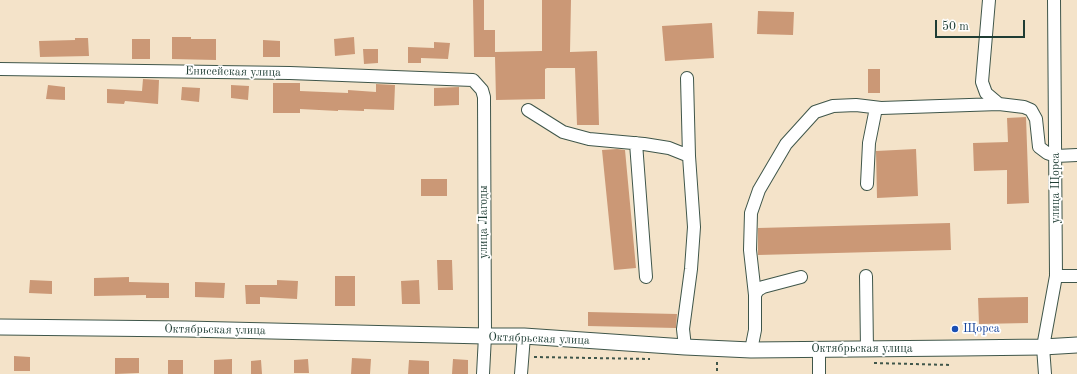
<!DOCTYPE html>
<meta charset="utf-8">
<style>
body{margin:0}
#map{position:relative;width:1077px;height:374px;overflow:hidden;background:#f4e3c9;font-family:"Old Standard TT",serif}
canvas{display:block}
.scale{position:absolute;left:935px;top:20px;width:90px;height:18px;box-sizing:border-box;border:2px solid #1f3d34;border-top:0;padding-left:5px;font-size:12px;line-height:14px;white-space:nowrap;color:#1f3d34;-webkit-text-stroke:3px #fff;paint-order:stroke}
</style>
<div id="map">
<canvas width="1077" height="374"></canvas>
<div class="scale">50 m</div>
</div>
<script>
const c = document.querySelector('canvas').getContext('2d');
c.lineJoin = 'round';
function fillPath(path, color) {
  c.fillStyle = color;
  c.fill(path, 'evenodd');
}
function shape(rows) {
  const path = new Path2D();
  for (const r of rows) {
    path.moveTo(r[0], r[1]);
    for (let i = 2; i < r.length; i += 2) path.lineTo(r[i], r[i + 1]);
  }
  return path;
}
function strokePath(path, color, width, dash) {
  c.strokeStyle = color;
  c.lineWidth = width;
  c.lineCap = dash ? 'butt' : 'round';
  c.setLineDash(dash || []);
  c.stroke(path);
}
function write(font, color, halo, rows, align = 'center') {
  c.font = font + ' "Old Standard TT",serif';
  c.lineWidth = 3.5;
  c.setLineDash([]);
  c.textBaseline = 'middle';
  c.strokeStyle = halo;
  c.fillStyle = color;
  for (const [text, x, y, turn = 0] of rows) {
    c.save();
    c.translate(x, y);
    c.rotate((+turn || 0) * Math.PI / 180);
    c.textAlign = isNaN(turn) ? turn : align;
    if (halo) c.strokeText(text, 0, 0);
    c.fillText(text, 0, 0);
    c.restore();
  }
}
fillPath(shape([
 [473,0,484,0,484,30,495,30,495,52,542,51,542,0,571,0,570,52,597,51,599,125,577,125,575,68,547,68,545,69,545,99,496,100,495,57,474,57],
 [758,11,794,12,793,35,757,34],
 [712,23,714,58,665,61,662,26],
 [172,37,191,37,191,39,216,39,216,60,172,59],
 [354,37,355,54,335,56,334,39],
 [75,38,88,38,89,56,40,57,39,41,75,40],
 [132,39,150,39,150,59,132,59],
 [263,40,280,41,280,57,263,57],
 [434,42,450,43,448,59,421,58,421,63,408,63,408,47,434,48],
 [363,49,378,49,378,63,364,64],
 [868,69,880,69,880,93,868,93],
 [143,79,159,80,158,104,125,101,124,104,107,103,107,89,142,91],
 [273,83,300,83,300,91,348,93,348,90,376,92,376,84,395,85,394,110,364,109,364,111,338,110,338,111,300,109,300,113,273,113],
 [48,85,65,87,65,100,46,99],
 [231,85,249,86,248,100,231,98],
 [182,87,200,88,199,102,181,100],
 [459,87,459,105,434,106,434,88],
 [1026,117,1029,203,1007,204,1007,170,974,171,973,143,1008,142,1007,118],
 [617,149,625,150,636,268,614,270,602,150],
 [916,149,918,196,877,198,876,151],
 [421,179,447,179,447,196,421,196],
 [950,223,951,250,758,255,758,228],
 [437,260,452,260,453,290,438,290],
 [335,276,355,276,355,306,335,306],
 [129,277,129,282,169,283,169,298,146,298,146,295,94,296,94,278],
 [30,280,52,281,52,294,29,293],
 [277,280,298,281,297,299,260,297,260,304,246,304,245,285,277,285],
 [419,280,420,304,402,304,401,281],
 [195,282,225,283,224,298,195,297],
 [1028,297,1028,323,979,324,978,298],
 [588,312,677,314,676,328,588,326],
 [14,356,30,357,30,371,14,371],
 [115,358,139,358,139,373,115,374],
 [352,358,371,359,370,374,351,374],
 [232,359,232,374,214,374,214,360],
 [308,359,309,373,294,373,294,360],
 [453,359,468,360,468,374,452,374],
 [168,360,183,360,183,374,168,374],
 [261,360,262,374,251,374,251,361],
 [409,360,429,361,429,374,408,374]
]), '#cb9876');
const minor = shape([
 [989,0,982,82,986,93,999,104,1024,107,1031,110,1036,119,1039,147,1047,153,1056,156,1077,155],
 [0,69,290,73,473,80,482,90,484,97,485,336,483,374],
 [528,110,563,132,589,139,644,144,669,148,689,156],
 [636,143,646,277],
 [867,184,869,143,876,108],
 [866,276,867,350],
 [1056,276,1077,276],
 [755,295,750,250,751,213,759,190,786,144,815,112,833,106,856,105,881,108,999,104],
 [685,347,683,329,691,269,694,227,689,156,687,78],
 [751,350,755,330,755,295,758,290,763,287,801,277],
 [819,350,819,374],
 [521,374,524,336],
 [1045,374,1043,347,1056,276,1054,0]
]);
const major = shape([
 [0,327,186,329,485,336,524,336,685,347,751,350,960,348,1043,347,1077,345]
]);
strokePath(minor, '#3f564a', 14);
strokePath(major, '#3f564a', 17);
strokePath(shape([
 [534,357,650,359],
 [717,362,717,374],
 [874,363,951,365]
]), '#3f564a', 2, [3, 3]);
strokePath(minor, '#fff', 12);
strokePath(major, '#fff', 15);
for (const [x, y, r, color] of [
 [955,329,4,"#1a4fb4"]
]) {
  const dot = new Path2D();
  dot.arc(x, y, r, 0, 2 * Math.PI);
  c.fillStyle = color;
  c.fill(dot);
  strokePath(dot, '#fff', 1.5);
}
write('12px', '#1f3d34', '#fff', [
 ["Енисейская улица",233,72,1],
 ["улица Щорса",1056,188,-90],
 ["улица Лагоды",484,222,-90],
 ["Октябрьская улица",215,330,1],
 ["Октябрьская улица",539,339,2],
 ["Октябрьская улица",862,349]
]);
write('12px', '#164399', '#fff', [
 ["Щорса",963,329]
], 'left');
</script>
